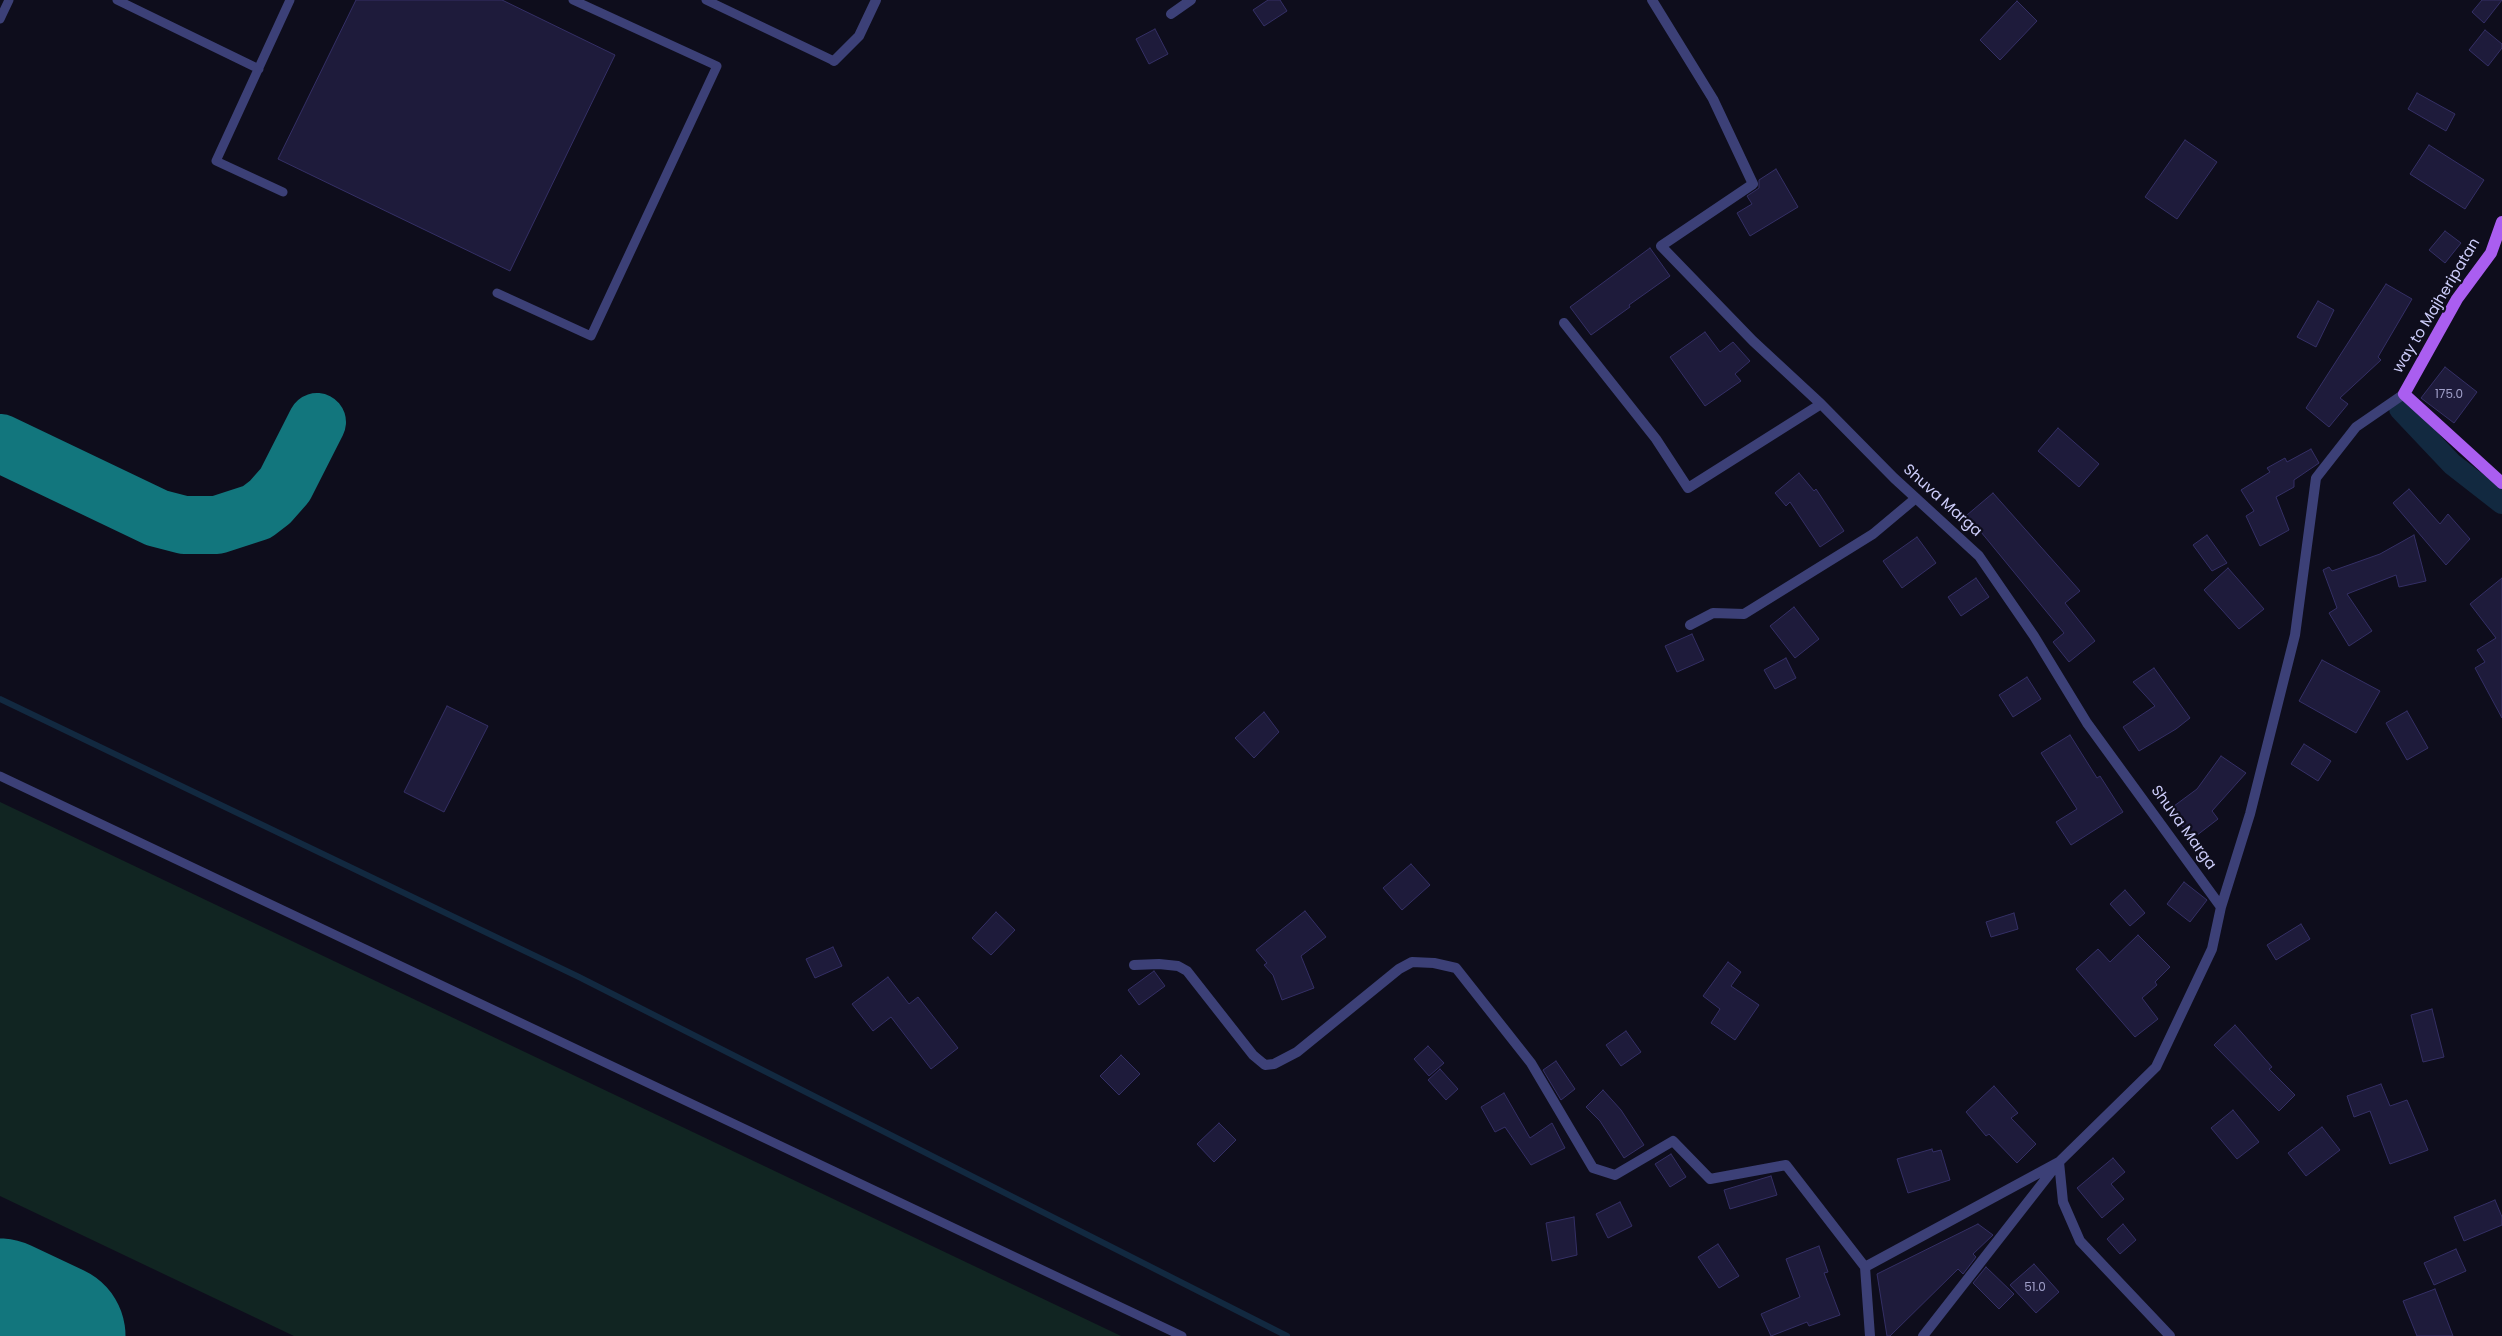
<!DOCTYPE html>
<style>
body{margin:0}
canvas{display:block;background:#0e0d1c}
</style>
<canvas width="2502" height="1336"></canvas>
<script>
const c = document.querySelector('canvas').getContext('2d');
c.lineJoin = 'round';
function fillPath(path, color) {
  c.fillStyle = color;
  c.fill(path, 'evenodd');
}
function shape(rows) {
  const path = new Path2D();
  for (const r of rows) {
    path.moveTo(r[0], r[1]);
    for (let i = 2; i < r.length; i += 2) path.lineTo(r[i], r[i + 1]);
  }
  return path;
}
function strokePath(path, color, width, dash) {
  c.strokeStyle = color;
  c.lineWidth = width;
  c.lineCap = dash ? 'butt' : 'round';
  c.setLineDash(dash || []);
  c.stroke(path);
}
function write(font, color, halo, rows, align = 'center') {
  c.font = font + ' Poppins,sans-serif';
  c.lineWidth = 4.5;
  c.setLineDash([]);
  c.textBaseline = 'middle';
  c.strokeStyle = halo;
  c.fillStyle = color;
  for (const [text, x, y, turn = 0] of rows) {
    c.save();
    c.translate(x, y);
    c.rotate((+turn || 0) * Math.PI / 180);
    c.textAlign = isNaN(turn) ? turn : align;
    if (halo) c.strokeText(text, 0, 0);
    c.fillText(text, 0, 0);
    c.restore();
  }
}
fillPath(shape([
 [0,802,1121,1336,294,1336,0,1196]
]), '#112522');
strokePath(shape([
 [0,699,579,977,1287,1336]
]), '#122940', 6);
strokePath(shape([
 [2400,409,2452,464,2502,503]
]), '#122940', 22);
strokePath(shape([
 [0,443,157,518,184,525,217,525,257,512,270,502,285,485,317,422]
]), '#12767d', 58);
strokePath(shape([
 [0,1311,53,1336]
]), '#12767d', 145);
const building = shape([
 [356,0,502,0,615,55,510,271,278,159,356,0],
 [1268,0,1280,0,1287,11,1264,26,1253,10,1268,0],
 [2482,0,2502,0,2484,23,2472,12,2482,0],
 [2017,1,2037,21,2000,60,1980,40,2017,1],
 [1155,29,1168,54,1149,64,1136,39,1155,29],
 [2485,30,2502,44,2502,48,2488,66,2469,50,2485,30],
 [2417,93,2455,114,2446,131,2408,109,2417,93],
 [2185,140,2217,162,2177,219,2145,197,2185,140],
 [2429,145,2484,180,2465,209,2410,174,2429,145],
 [1776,169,1798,207,1750,236,1737,213,1752,204,1747,196,1759,188,1759,180,1776,169],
 [2445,231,2461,243,2445,263,2429,250,2445,231],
 [1650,248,1670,276,1629,305,1630,307,1591,335,1570,307,1650,248],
 [2386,284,2412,299,2378,357,2381,360,2340,398,2348,404,2329,427,2306,408,2386,284],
 [2318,301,2334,310,2316,347,2297,337,2318,301],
 [1705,332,1720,352,1733,342,1750,361,1735,374,1741,381,1705,406,1670,357,1705,332],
 [2445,367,2477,392,2454,423,2421,398,2445,367],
 [2058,428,2099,464,2079,487,2038,451,2058,428],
 [2311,449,2319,463,2294,480,2294,487,2276,497,2289,530,2260,546,2246,516,2254,511,2241,490,2270,472,2267,468,2285,458,2287,462,2311,449],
 [1799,473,1814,491,1816,489,1844,531,1820,547,1790,502,1786,506,1775,493,1799,473],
 [2409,489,2440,524,2448,514,2470,539,2446,565,2393,503,2409,489],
 [1993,493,2080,591,2065,603,2095,641,2069,662,2053,642,2064,633,1967,515,1993,493],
 [2207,535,2227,563,2212,571,2193,545,2207,535],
 [2414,535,2426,581,2399,587,2396,575,2347,594,2372,631,2349,646,2329,613,2337,608,2323,570,2329,567,2332,571,2380,554,2414,535],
 [1917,537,1936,563,1902,588,1883,561,1917,537],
 [2228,568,2264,609,2239,629,2204,590,2228,568],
 [1976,578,1989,597,1961,616,1948,597,1976,578],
 [2502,578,2502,718,2475,668,2485,662,2477,650,2496,638,2470,604,2502,578],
 [1794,607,1819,639,1795,658,1770,626,1794,607],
 [1692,634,1704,660,1677,672,1665,646,1692,634],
 [1786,658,1796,678,1775,689,1764,670,1786,658],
 [2322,660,2380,691,2356,733,2299,701,2322,660],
 [2154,668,2190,718,2176,729,2139,751,2123,727,2155,706,2133,682,2154,668],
 [2027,677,2041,699,2013,717,1999,695,2027,677],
 [447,706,488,726,444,812,404,792,447,706],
 [2407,711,2428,748,2407,760,2386,723,2407,711],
 [1264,712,1279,732,1254,758,1235,738,1264,712],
 [2070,735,2097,778,2100,776,2123,812,2071,845,2056,822,2077,809,2041,753,2070,735],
 [2304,744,2331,761,2318,781,2291,764,2304,744],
 [2221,756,2246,773,2212,811,2218,819,2192,839,2170,809,2197,789,2221,756],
 [1411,864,1430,885,1402,910,1383,888,1411,864],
 [2184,882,2207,900,2190,922,2167,904,2184,882],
 [2125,890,2145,913,2130,926,2110,904,2125,890],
 [1305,911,1326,937,1301,956,1314,988,1282,1000,1273,975,1264,965,1267,963,1256,950,1305,911],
 [996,912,1015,930,991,955,972,938,996,912],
 [2014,913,2018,929,1991,937,1986,922,2014,913],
 [2301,924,2310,939,2276,960,2267,945,2301,924],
 [2138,935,2170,967,2155,982,2157,985,2142,998,2158,1019,2135,1037,2076,969,2098,949,2110,962,2138,935],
 [833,947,842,966,815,978,806,959,833,947],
 [1728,962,1741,972,1731,986,1759,1005,1735,1040,1711,1023,1720,1009,1703,996,1728,962],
 [1154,971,1165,986,1139,1005,1128,990,1154,971],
 [888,977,909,1004,918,997,958,1048,931,1069,891,1017,873,1031,852,1004,888,977],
 [2432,1009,2444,1057,2423,1062,2411,1015,2432,1009],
 [2235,1025,2272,1067,2269,1069,2295,1095,2279,1111,2214,1045,2235,1025],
 [1626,1031,1641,1052,1621,1066,1606,1045,1626,1031],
 [1428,1046,1444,1063,1429,1076,1414,1059,1428,1046],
 [1121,1055,1140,1074,1119,1095,1100,1076,1121,1055],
 [1556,1061,1575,1089,1561,1100,1543,1070,1556,1061],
 [1440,1069,1458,1089,1446,1100,1428,1080,1440,1069],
 [2381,1084,2390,1106,2407,1100,2428,1150,2390,1164,2370,1111,2354,1117,2347,1096,2381,1084],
 [1994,1086,2018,1113,2011,1118,2036,1144,2017,1163,1989,1134,1986,1136,1966,1112,1994,1086],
 [1603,1090,1621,1110,1644,1145,1624,1158,1600,1121,1586,1107,1603,1090],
 [1504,1093,1530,1138,1552,1123,1565,1148,1531,1165,1505,1127,1495,1132,1481,1107,1504,1093],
 [2233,1110,2259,1142,2237,1159,2211,1128,2233,1110],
 [1219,1123,1236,1140,1214,1162,1197,1144,1219,1123],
 [2322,1127,2340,1150,2306,1176,2288,1153,2322,1127],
 [1932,1149,1933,1152,1941,1150,1950,1180,1908,1193,1897,1159,1932,1149],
 [1671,1154,1686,1177,1670,1187,1655,1164,1671,1154],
 [2113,1158,2125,1172,2111,1184,2124,1199,2102,1218,2077,1188,2113,1158],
 [1771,1176,1777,1195,1730,1209,1724,1190,1771,1176],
 [2495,1200,2502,1217,2502,1225,2464,1241,2454,1217,2495,1200],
 [1620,1202,1632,1226,1608,1238,1596,1214,1620,1202],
 [1574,1217,1577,1255,1552,1261,1546,1223,1574,1217],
 [1978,1224,1993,1235,1973,1254,1976,1257,1963,1274,1958,1269,1890,1336,1887,1336,1877,1274,1978,1224],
 [2123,1224,2136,1240,2120,1254,2107,1239,2123,1224],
 [1718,1244,1739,1276,1719,1288,1698,1257,1718,1244],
 [1819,1246,1828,1272,1824,1273,1840,1315,1809,1326,1807,1322,1771,1336,1761,1314,1800,1297,1786,1259,1819,1246],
 [2456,1249,2466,1271,2434,1285,2424,1263,2456,1249],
 [2034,1264,2059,1292,2036,1313,2010,1285,2034,1264],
 [1986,1267,2014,1294,1999,1309,1973,1283,1986,1267],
 [2435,1289,2453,1336,2417,1336,2403,1301,2435,1289]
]);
fillPath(building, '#1e1b3b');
strokePath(building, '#342f65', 1);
strokePath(shape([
 [117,0,259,69],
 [706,0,834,61],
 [0,19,9,0],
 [283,192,216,161,290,0],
 [497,293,591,336,717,66,573,0],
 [0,776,1182,1336]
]), '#3c4077', 9);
strokePath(shape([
 [1652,0,1713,99,1753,184,1661,246,1753,341,1821,404,1894,478,1979,556,2034,636,2087,723,2221,907],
 [1171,14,1191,0],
 [834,61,859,36,876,0],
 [1564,323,1656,439,1688,488,1821,404],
 [1690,625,1713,613,1744,614,1873,534,1916,498],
 [1134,965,1159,964,1178,966,1187,971,1253,1055,1265,1065,1274,1064,1297,1052,1399,969,1412,962,1434,963,1456,968,1531,1063,1593,1168,1615,1175,1673,1141,1710,1179,1786,1165,1865,1267],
 [1870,1336,1865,1267,2059,1162,2156,1067,2212,949,2221,907,2250,814,2295,635,2316,478,2356,427,2404,394],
 [1923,1336,2059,1162,2063,1202,2080,1241,2170,1336]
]), '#3c4077', 10);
strokePath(shape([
 [2502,222,2491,253,2457,299,2404,394,2502,483]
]), '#aa5ef0', 12);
write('12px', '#a1a0ca', null, [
 ["175.0",2449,395],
 ["51.0",2035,1288]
]);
write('15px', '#cdcdfa', '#0e0d1c', [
 ["way to Majheripatan",2437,306,-59],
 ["Shuva Marga",1942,501,42],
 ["Shuva Marga",2183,828,54]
]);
</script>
